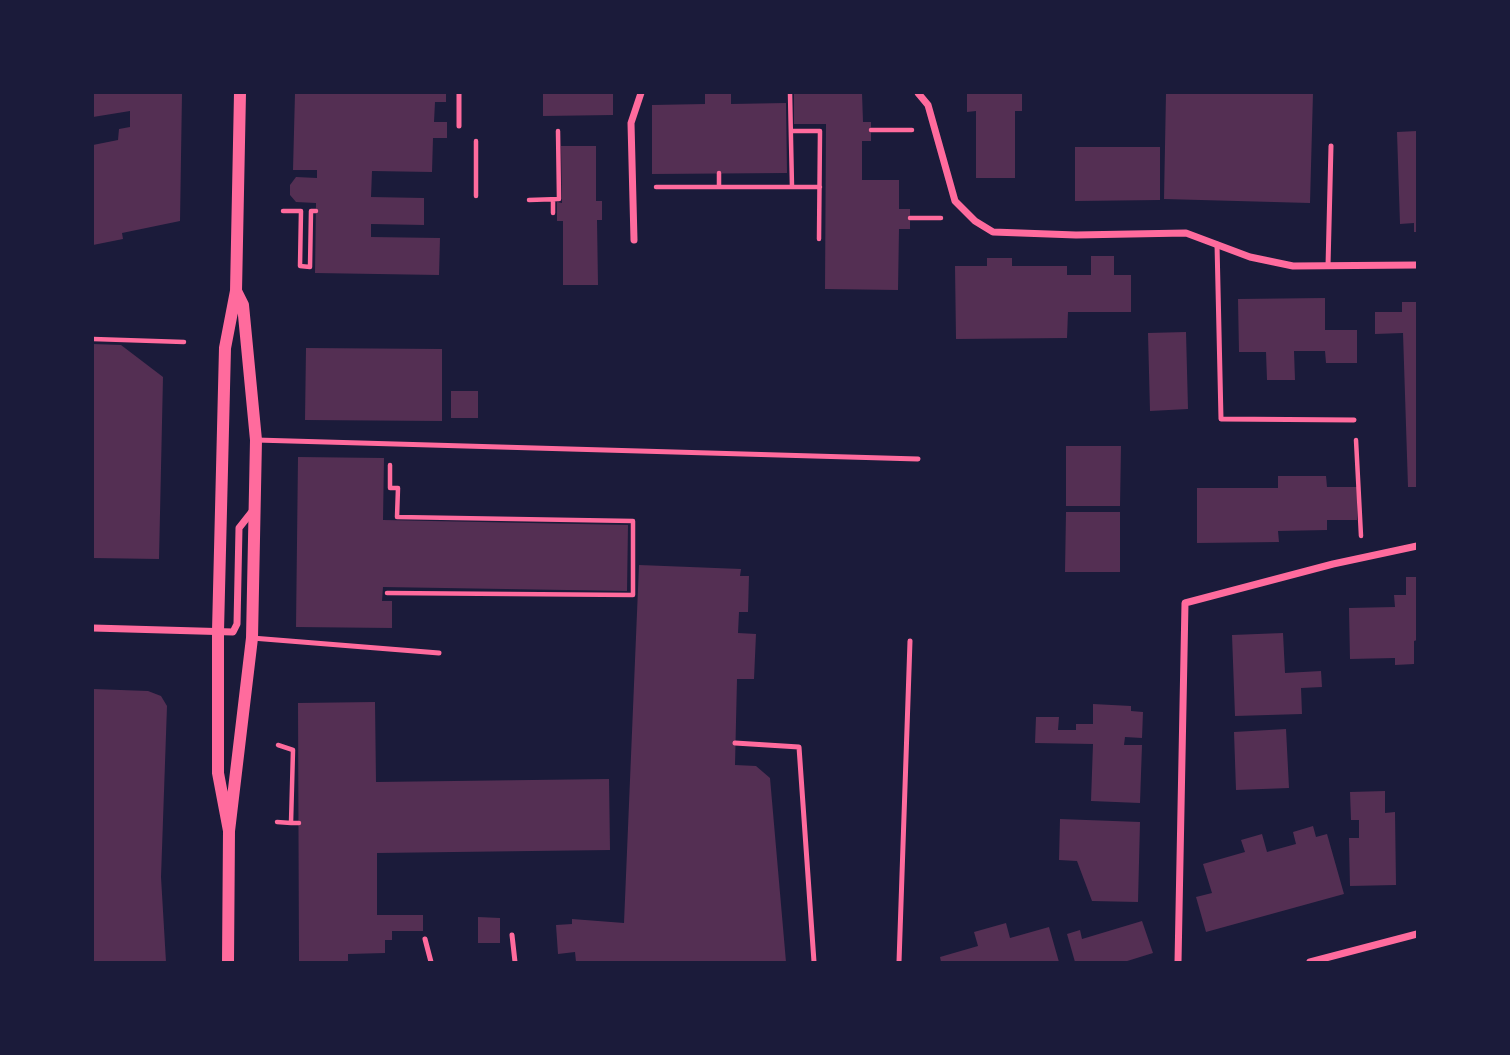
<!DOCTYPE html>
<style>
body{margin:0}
#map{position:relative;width:1510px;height:1055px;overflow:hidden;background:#1b1b3a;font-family:"PT Sans Narrow",sans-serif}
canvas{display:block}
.frame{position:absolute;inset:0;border:94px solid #1b1b3a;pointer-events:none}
</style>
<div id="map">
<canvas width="1510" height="1055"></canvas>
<div class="frame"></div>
</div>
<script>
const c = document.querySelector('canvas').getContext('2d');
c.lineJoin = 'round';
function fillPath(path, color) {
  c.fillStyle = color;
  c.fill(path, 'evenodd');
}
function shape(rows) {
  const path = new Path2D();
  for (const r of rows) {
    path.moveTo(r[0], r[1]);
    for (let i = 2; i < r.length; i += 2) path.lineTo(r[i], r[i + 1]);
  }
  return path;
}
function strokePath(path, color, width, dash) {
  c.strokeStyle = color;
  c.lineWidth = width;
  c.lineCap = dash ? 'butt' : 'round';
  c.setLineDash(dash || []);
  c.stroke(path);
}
fillPath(shape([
 [93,93,182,93,180,221,122,233,123,239,93,245,93,145,118,140,119,129,130,127,130,111,93,117],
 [295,93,446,93,446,102,435,102,434,122,447,122,447,138,433,138,432,172,372,171,371,197,424,198,424,225,371,224,371,237,440,238,439,275,315,273,316,203,296,202,290,195,290,185,296,177,317,178,317,170,293,170],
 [543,93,613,93,613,115,543,116],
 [705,93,731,93,731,104,786,103,787,173,652,174,652,105,705,104],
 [794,93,862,93,863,122,871,122,871,141,862,141,862,180,899,180,899,209,910,209,910,229,899,229,898,290,825,289,826,124,794,124],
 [967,93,1022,93,1022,111,1015,111,1015,178,976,178,976,111,967,112],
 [1166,93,1313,93,1310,203,1164,199],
 [1417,131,1417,232,1414,232,1414,223,1400,224,1397,132],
 [561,146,596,146,596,201,602,201,602,220,597,220,598,285,563,285,563,221,557,221,557,202,562,203],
 [1075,147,1160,147,1160,200,1075,201],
 [1091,256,1114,256,1114,275,1131,275,1131,312,1068,312,1067,338,956,339,955,266,987,266,987,258,1012,258,1012,266,1067,266,1067,275,1091,275],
 [1325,298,1325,330,1357,330,1357,363,1326,363,1325,351,1294,351,1295,380,1267,380,1266,352,1239,352,1238,299],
 [1402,302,1417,302,1417,487,1408,487,1403,333,1375,334,1375,312,1402,312],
 [1186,332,1188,409,1150,411,1148,333],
 [93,344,121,345,163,377,159,559,93,558],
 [306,348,442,349,442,421,305,420],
 [451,391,478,391,478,418,451,418],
 [1066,446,1121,446,1120,506,1066,506],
 [298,457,384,458,383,520,628,525,627,591,383,587,382,601,392,601,392,628,296,627],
 [1278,476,1326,476,1327,487,1357,487,1357,520,1327,520,1327,530,1278,531,1279,542,1197,543,1197,488,1278,488],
 [1066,512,1120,512,1120,572,1065,572],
 [639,565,741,569,740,576,749,576,748,612,739,612,738,633,756,634,754,679,737,679,735,765,756,766,770,778,786,962,576,962,575,952,558,954,556,925,572,924,572,919,624,923],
 [1406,577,1417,577,1417,640,1414,641,1414,664,1395,665,1395,658,1350,659,1349,608,1395,607,1394,595,1406,595],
 [1283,633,1285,673,1321,671,1322,687,1301,688,1302,714,1235,716,1232,635],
 [93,689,148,691,161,696,167,706,161,877,166,962,93,962],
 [375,702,376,782,609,779,610,850,377,853,377,915,423,915,423,931,392,931,392,940,385,940,385,953,348,954,348,962,299,962,298,703],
 [1093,704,1131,706,1131,711,1143,712,1142,738,1125,737,1124,745,1142,745,1140,803,1091,801,1093,744,1035,743,1036,717,1059,717,1058,730,1076,730,1076,724,1093,724],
 [1286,729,1289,788,1236,790,1234,732],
 [1385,791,1385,813,1395,812,1396,885,1350,886,1349,838,1359,838,1359,820,1351,820,1350,792],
 [1060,819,1140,822,1138,902,1092,901,1077,861,1059,860],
 [1313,826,1316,837,1327,834,1344,894,1206,932,1196,897,1212,893,1203,864,1245,852,1241,840,1262,834,1267,852,1296,844,1293,832],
 [478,917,500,918,500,943,478,943],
 [1142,921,1153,953,1124,962,1075,962,1067,934,1080,930,1082,939],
 [1006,923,1010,938,1049,927,1059,962,941,962,940,957,978,946,974,932]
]), '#542f53');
strokePath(shape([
 [790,93,792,187],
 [871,130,912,130],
 [791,131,820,131,819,239],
 [476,141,476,196],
 [719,173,719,187],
 [656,187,820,187],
 [529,200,559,199,558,131],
 [553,200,553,213],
 [283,211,301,211,300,266,310,267,311,211,316,211],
 [910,218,941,218],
 [93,339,184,342],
 [1356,440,1361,536],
 [387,593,633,595,633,521,397,517,398,488,390,488,390,465],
 [278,745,293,750,291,823,299,823],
 [277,822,291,823]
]), '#ff6b9d', 4.5);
strokePath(shape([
 [459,93,459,126],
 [1217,244,1221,419,1354,420],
 [1328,266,1331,146],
 [256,440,918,459],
 [252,638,439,653],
 [735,743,799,747,814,962],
 [512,935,515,962],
 [425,939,431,962],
 [899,962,910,641]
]), '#ff6b9d', 5);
strokePath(shape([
 [918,93,928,105,955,201,975,221,993,232,1076,235,1186,233,1250,257,1293,266,1417,265],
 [634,240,631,123,641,93],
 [93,628,233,632,237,624,239,528,254,509],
 [1178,962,1185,603,1333,564,1417,546],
 [1310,962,1417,934]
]), '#ff6b9d', 7);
strokePath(shape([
 [229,831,218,773,218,631,225,348,236,291,240,93],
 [228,962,229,831,252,638,256,440,243,305,236,291]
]), '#ff6b9d', 12);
</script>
